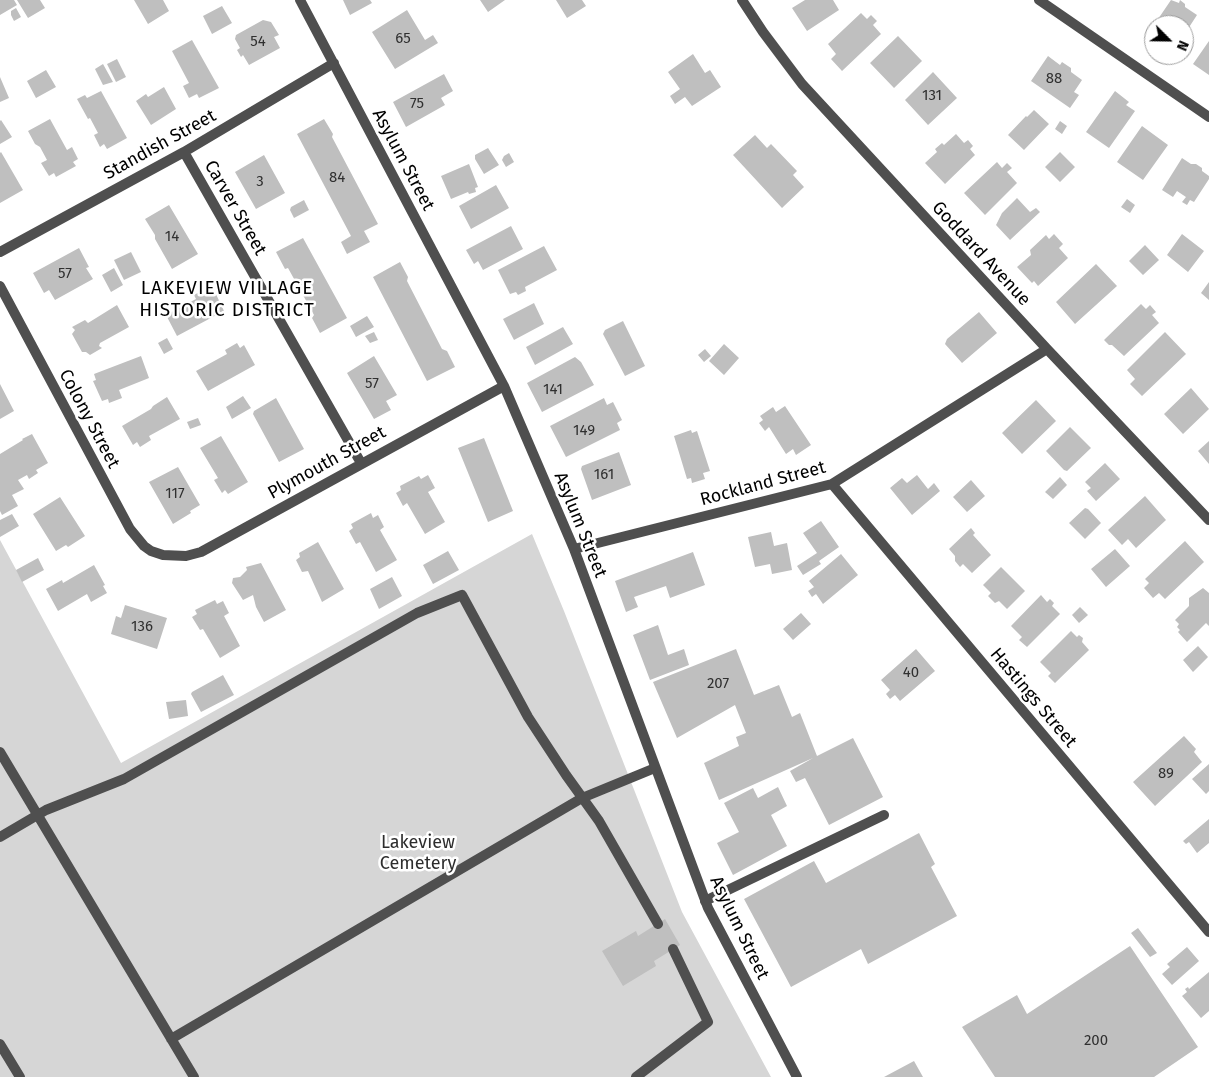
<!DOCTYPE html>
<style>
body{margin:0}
#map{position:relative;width:1209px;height:1077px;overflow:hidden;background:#fff;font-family:"Fira Sans",sans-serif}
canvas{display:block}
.north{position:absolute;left:1144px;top:15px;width:50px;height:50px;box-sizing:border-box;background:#fff;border:1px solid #999;border-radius:50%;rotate:113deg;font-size:14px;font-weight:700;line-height:20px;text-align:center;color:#000}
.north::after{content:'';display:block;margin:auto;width:18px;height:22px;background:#000;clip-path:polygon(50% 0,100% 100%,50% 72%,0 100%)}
</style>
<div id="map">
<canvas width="1209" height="1077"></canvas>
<div class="north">N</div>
</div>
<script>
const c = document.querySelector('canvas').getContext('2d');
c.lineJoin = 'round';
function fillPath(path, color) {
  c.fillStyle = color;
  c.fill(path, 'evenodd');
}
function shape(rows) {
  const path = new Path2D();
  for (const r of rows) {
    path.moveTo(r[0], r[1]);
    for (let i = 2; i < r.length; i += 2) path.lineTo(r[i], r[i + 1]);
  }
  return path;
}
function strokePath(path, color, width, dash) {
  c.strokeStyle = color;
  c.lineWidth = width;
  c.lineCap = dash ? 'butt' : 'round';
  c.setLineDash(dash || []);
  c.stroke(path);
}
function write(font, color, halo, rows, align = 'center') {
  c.font = font + ' "Fira Sans",sans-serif';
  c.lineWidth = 5;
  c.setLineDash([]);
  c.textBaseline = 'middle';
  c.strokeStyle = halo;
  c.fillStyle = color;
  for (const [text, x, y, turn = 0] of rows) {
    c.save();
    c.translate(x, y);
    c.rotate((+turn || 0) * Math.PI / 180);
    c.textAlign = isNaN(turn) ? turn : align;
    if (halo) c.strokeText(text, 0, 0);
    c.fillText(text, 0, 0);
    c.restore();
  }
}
fillPath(shape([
 [532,534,564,611,682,912,771,1077,0,1077,0,540,121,763]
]), '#d6d6d6');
fillPath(shape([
 [0,0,14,0,17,5,0,15],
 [17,0,40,0,45,8,28,18],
 [134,0,163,0,169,11,148,24],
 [343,0,370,0,372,3,350,15],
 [480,0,505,0,488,12],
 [556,0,582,0,586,6,567,18],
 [805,0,833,0,839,10,807,31,792,8],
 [1171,0,1179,3,1180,0,1185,4,1185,7,1197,15,1184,35,1184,25,1154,25],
 [222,6,232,23,212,34,203,16],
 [16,8,21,17,14,21,11,15,11,11],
 [407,10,425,40,433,35,438,43,395,69,372,32],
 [861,13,867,19,871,15,877,21,873,25,881,34,842,71,831,59,836,54,828,44],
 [263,20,271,22,279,35,274,37,280,48,249,65,243,55,241,57,237,50,240,48,235,39,236,35],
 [898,36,922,61,894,88,870,63],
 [192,40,219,88,199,98,197,94,189,98,183,86,189,83,172,51],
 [1209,41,1209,75,1193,64],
 [693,54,705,73,710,70,721,87,692,106,685,97,675,104,670,96,680,89,668,72],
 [1048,56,1060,65,1062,62,1071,68,1071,72,1082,80,1074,92,1079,95,1070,108,1031,81],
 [117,59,126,77,116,82,107,64],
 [103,64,113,82,103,85,95,69],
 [46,70,56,87,36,98,27,81],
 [933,72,957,98,928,125,905,100],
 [444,74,453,91,441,98,445,105,406,127,393,102],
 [0,77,9,98,0,102],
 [164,87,176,109,151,125,136,101,146,94,148,97],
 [101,91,127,138,107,149,104,144,100,147,94,135,98,133,90,118,88,119,77,99,85,95,87,98],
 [1115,91,1129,102,1126,105,1135,111,1109,148,1086,132],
 [1034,110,1049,124,1024,150,1008,135,1026,116,1027,117],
 [50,119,67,150,72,147,78,159,73,162,76,166,56,177,54,173,49,176,41,163,47,160,40,147,35,144,28,131],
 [324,119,333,134,332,137,378,224,364,231,370,242,347,254,341,242,351,236,297,134],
 [1,120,12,137,0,144,0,121],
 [1060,121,1067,126,1062,134,1055,129],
 [1142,126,1168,145,1143,180,1117,162],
 [956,134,964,143,968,140,973,146,970,149,975,155,945,184,925,163,937,152,935,149,942,143,944,145],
 [755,135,767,148,771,144,797,171,793,175,804,187,782,208,733,155],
 [488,148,499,165,484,174,475,159,475,155],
 [1,152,23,190,0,203,0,153],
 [1060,152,1075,167,1060,182,1045,167],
 [509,153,514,162,506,167,502,160,504,156],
 [264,155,285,193,256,209,235,172],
 [1182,158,1191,164,1196,164,1202,168,1202,171,1209,176,1209,179,1194,202,1190,200,1187,205,1182,202,1186,197,1177,191,1173,197,1162,190],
 [997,162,1002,168,1007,163,1012,168,1007,172,1017,183,985,215,964,193],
 [469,164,478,187,475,188,476,192,469,194,468,192,451,199,441,176],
 [496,185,509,208,471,229,459,206],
 [1017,198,1030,212,1036,208,1040,212,1010,240,996,225,1002,213],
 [1127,199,1135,205,1130,213,1121,207],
 [304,200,309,210,294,218,290,210,291,207],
 [169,205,198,254,172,269,155,239,155,235,145,219],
 [511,226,523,249,483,270,478,261,474,264,466,250],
 [1054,234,1063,244,1059,248,1068,258,1038,286,1034,281,1032,283,1017,267,1031,255,1030,250,1046,235,1049,239],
 [1182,234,1204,251,1188,272,1167,255],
 [303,238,347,318,320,333,312,318,314,315,288,268,285,269,276,252],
 [1145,245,1159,260,1143,275,1129,261],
 [544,246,557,270,525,287,526,291,518,295,516,292,510,294,498,270],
 [79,248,89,267,86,268,93,279,55,300,49,290,44,293,33,273],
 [131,252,141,272,124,280,114,260],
 [400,262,408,277,407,281,442,349,447,351,455,367,427,381,373,277],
 [1096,264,1117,286,1075,324,1056,302],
 [114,268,123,285,111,292,102,275],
 [1209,282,1209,300,1201,293],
 [207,288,210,293,214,290,224,311,177,336,166,315,196,299,194,295],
 [534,303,544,324,514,340,503,319],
 [1141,304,1146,309,1150,305,1156,312,1152,315,1159,323,1124,356,1112,345,1109,345,1104,340],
 [117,305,129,327,100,343,99,346,102,348,90,355,86,352,82,352,72,334,75,330,72,327,85,320,88,323],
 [979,312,997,333,962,363,945,344,947,339],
 [367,316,374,327,356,337,350,326],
 [623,321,645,366,625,376,603,334,605,330],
 [563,327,573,344,535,365,526,347],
 [374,332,378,340,370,343,365,336],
 [1165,332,1186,354,1142,396,1130,384,1135,379,1127,370],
 [167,338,173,349,164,354,158,343],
 [237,343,240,348,244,345,255,365,208,391,196,371,227,354,225,350],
 [724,344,739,358,724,375,709,361],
 [705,349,711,356,704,362,698,355],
 [141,356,149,378,119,390,122,398,109,403,108,399,102,401,93,381,96,380,94,374],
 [374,356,397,395,386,401,391,410,374,419,347,373],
 [575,357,581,362,594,385,542,412,527,383],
 [0,384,14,411,0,419],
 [1191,388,1209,409,1183,434,1164,414],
 [243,396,251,408,232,419,226,407],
 [167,397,180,419,149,436,151,440,140,447,137,442,133,445,122,426,151,409,153,406],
 [276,398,304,449,279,462,253,414,254,411],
 [604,398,607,405,613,402,622,420,617,423,620,430,566,457,550,426],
 [1036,400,1056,421,1022,454,1002,433],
 [785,406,811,445,796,455,793,449,786,454,769,427,765,431,759,423,763,420,760,416,773,407,776,412],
 [198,418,201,425,190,429,187,422],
 [1070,427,1091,448,1067,471,1064,470,1046,451],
 [691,430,692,433,697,431,710,471,703,473,705,479,692,483,691,478,687,479,674,436],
 [32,434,48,463,36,470,38,473,29,479,27,475,18,480,24,489,12,495,18,506,2,515,0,511,0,454,23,440,22,439],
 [221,436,248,482,228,494,225,490,222,493,214,480,218,478,200,448],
 [484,438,513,511,488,522,458,448],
 [1209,441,1209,464,1198,451],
 [619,452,631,485,592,500,581,469,582,466],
 [1105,463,1120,479,1096,501,1087,491,1091,488,1085,482],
 [178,467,200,505,190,511,191,513,173,524,149,482],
 [428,475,435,488,428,492,445,522,425,534,407,503,403,506,396,493,401,490,400,486,419,476,421,479],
 [917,475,928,489,934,483,940,491,912,515,890,488,902,478,907,483],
 [1060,477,1067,485,1053,499,1045,492],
 [971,480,985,496,967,512,953,497],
 [1145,496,1166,520,1136,548,1128,539,1122,545,1108,530],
 [60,497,85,536,68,547,66,545,56,551,33,514],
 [1085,508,1088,509,1101,523,1085,539,1069,523],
 [371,513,373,518,378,515,384,527,380,530,397,560,376,572,360,542,356,544,349,531,353,528,351,524],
 [12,514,19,526,0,537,0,520],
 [821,521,839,547,819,561,821,564,803,575,797,566,817,553,803,533],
 [971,528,975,533,973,535,991,555,972,573,963,564,960,567,955,561,955,556,949,549],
 [771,532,774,546,787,543,792,570,772,574,770,564,755,567,748,537],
 [1185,541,1204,562,1165,599,1159,593,1153,598,1144,588,1149,583,1145,579],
 [318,542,344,589,322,602,308,571,302,572,296,560,300,557,299,553],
 [1115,549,1130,566,1106,587,1091,569],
 [448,551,459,570,433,584,423,565],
 [693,552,705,585,670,598,666,586,634,597,638,607,626,612,615,581],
 [841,554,858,575,823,604,816,594,812,597,808,591,814,587,809,581],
 [38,558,44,570,22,582,16,570],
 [261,563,286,610,264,622,256,607,253,595,243,600,232,583,233,578,240,577,247,570,246,567],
 [94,565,105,585,103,586,107,593,91,602,87,594,58,611,46,589,62,580,63,583],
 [1001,567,1025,591,1007,609,999,601,995,603,988,596,991,593,983,585],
 [392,577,402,596,379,609,370,589],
 [1203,588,1209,593,1209,626,1206,623,1187,642,1178,632,1180,630,1177,627,1179,624,1175,620,1189,606,1189,598],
 [1041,595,1047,602,1050,599,1054,603,1052,606,1060,614,1027,647,1019,640,1022,637,1011,626],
 [215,600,217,604,223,601,229,613,224,616,240,646,220,658,203,629,200,630,192,617,197,614,195,610],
 [125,605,167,618,157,649,111,634,116,616,121,618],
 [1080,607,1088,615,1079,623,1072,615],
 [801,613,811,624,793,640,783,629],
 [658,625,668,655,684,649,689,665,650,680,633,635],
 [1071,631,1077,637,1079,635,1083,638,1082,642,1089,650,1055,683,1048,676,1051,673,1040,662],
 [1198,646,1208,657,1193,672,1183,660],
 [736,649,754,695,779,685,792,717,800,713,817,756,853,738,883,797,829,825,805,778,796,782,790,771,813,758,719,800,704,763,739,746,736,737,746,733,735,705,677,738,653,682],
 [916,649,935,671,900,701,895,695,890,699,886,694,890,690,881,680],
 [223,675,234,695,201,712,191,694,192,692],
 [186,700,188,716,169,719,166,702],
 [1184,736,1196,749,1194,752,1202,762,1155,806,1133,782],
 [1209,764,1209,791,1206,794,1192,779],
 [778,787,787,806,771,815,787,846,733,875,717,843,739,832,724,803,753,788,758,798],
 [1209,819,1209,843,1197,853,1189,842,1186,844,1183,841],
 [919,833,935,864,931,867,957,916,868,964,861,949,791,987,744,899,814,861,826,883],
 [665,919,680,945,654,961,656,966,623,986,602,951,636,931,638,936],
 [1138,928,1157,953,1150,957,1131,933],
 [1130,946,1198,1047,1154,1077,995,1077,962,1027,1017,995,1027,1014],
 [1187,947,1199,961,1172,985,1162,974,1170,967,1167,964],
 [1209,972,1209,1011,1201,1018,1182,996,1187,992,1185,989,1188,987,1189,989],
 [914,1061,923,1077,884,1077]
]), '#bfbfbf');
strokePath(shape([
 [0,752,194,1077],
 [0,837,46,810,124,779,417,613,462,595,528,717,566,775,599,821,658,924],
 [705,901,884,815],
 [171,1039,582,798,655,768],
 [0,1044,20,1077],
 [636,1077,708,1022,673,949]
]), '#4f4f4f', 10);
strokePath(shape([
 [300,0,504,386,574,549,708,908,797,1077],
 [742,0,763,32,802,84,1047,349,1209,520],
 [1039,0,1209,117],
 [184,152,361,463],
 [0,252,184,152,334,63],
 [0,286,130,529,144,546,151,551,163,555,186,556,201,552,504,386],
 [832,484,1209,932],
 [574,549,832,484,1047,349]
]), '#4f4f4f', 10);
write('15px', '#303030', null, [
 ["65",403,39],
 ["54",258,42],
 ["88",1054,79],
 ["131",932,96],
 ["75",417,104],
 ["84",337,178],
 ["3",260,182],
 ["14",172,237],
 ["57",65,274],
 ["57",372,384],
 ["141",553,390],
 ["149",584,431],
 ["161",604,475],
 ["117",175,494],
 ["136",142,627],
 ["40",911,673],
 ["207",718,684],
 ["89",1166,774],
 ["200",1096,1041]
]);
write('18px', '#000', '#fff', [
 ["Standish Street",160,145,-29],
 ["Asylum Street",403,160,62],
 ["Carver Street",235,208,60],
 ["Goddard Avenue",981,254,47],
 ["Colony Street",89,419,62],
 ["Plymouth Street",327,463,-29],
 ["Rockland Street",763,484,-15],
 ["Asylum Street",580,525,68],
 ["Hastings Street",1033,698,50],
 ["Asylum Street",739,928,64]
]);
write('18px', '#2d2d2d', '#fff', [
 ["Lakeview",418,843],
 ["Cemetery",418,864]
]);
c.letterSpacing = '1px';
write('19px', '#000', '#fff', [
 ["LAKEVIEW VILLAGE",227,289],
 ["HISTORIC DISTRICT",227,311]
]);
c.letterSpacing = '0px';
</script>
